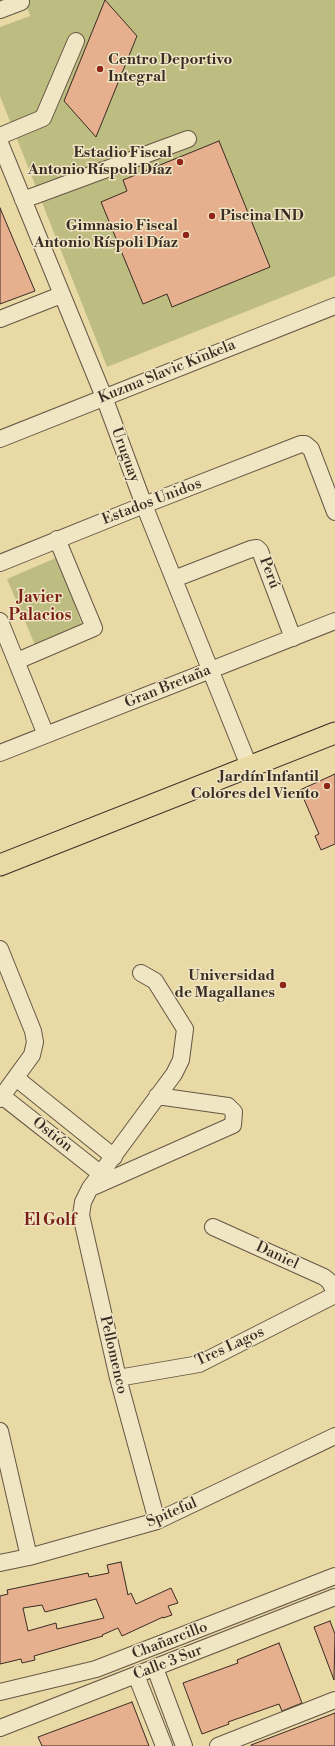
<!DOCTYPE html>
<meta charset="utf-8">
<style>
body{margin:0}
canvas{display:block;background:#e8d9a5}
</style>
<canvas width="335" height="1746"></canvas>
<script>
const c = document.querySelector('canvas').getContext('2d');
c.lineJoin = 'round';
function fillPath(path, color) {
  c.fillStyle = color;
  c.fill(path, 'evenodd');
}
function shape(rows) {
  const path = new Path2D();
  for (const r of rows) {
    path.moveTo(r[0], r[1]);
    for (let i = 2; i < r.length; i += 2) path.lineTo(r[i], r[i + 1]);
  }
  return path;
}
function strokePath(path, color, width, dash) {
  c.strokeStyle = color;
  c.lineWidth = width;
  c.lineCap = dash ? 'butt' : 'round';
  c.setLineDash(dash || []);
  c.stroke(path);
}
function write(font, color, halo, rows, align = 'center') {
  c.font = font + ' "Libre Bodoni",serif';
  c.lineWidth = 3;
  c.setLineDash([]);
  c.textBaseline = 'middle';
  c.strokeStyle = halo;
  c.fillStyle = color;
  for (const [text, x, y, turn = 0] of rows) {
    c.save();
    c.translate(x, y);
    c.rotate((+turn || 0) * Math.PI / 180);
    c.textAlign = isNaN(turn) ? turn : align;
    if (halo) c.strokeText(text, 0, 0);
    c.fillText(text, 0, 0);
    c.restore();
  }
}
fillPath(shape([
 [25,0,335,0,335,276,107,367,0,96,0,27,30,16],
 [58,557,82,625,35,645,7,579]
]), '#bdbd82');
const building = shape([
 [105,0,137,36,96,137,64,101,105,0],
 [219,141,270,267,172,307,167,294,143,304,101,202,127,191,123,180,219,141],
 [0,208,35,291,0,304,0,208],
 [335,774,335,844,321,850,315,836,319,834,300,790,335,774],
 [121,1562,128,1595,131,1593,136,1604,171,1588,178,1603,168,1606,172,1615,163,1618,163,1617,122,1636,118,1628,102,1635,103,1636,34,1656,35,1660,22,1663,21,1659,0,1664,0,1596,8,1594,7,1590,88,1573,89,1577,109,1573,107,1565,121,1562],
 [96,1599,104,1618,57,1629,56,1623,28,1631,23,1608,42,1605,45,1612,96,1599],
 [330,1621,335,1634,334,1680,314,1627,330,1621],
 [279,1643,302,1703,282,1711,279,1704,228,1722,229,1724,202,1734,183,1683,238,1663,237,1660,279,1643],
 [132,1702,149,1746,42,1746,38,1737,132,1702],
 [335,1713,335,1746,251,1746,251,1745,335,1713]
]);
fillPath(building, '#e6af8e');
strokePath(building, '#3a2b24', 1);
const minor = shape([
 [0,10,21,2],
 [0,136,43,118,76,41],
 [0,143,104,397,144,505,249,766],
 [23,200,188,139],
 [0,319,61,295],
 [0,439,335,306],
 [0,563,144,505,301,444,305,444,311,449,335,512],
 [174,579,251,549,257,548,260,551,293,638],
 [0,621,46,735],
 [17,661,94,628,57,539],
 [0,753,335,621],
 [0,949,33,1031,35,1042,32,1055,0,1099],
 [141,973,155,981,185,1029,181,1060,174,1074,90,1188,83,1202,81,1215,118,1378,157,1521],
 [16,1078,114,1157],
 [2,1096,101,1174],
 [93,1187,233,1125,234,1112,228,1106,157,1096],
 [213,1227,324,1277,329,1281,335,1292],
 [118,1378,199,1364,335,1295],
 [0,1431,29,1557],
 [0,1563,29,1557,157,1521,335,1436],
 [155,1668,184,1746],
 [136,1675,164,1746],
 [0,1692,96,1669,335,1576],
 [0,1728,335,1597],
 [218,1746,335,1700]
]);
const major = shape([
 [0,865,335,733]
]);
strokePath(minor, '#665644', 18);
strokePath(major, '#3a2b24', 23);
strokePath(minor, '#f0e6c4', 16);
strokePath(major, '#e8d9a5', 21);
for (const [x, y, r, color] of [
 [100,69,4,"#8f2418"],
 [180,162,4,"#8f2418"],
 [212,216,4,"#8f2418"],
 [186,235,4,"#8f2418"],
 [327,786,4,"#8f2418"],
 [283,985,4,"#8f2418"]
]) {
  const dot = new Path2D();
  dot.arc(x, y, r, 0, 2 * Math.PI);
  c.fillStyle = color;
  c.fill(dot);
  strokePath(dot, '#f0e6c4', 1.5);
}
write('bold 15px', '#3a2b24', '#f0e6c4', [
 ["Centro Deportivo",108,60,"left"],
 ["Integral",108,77,"left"],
 ["Estadio Fiscal",172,153],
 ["Antonio Ríspoli Díaz",172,170],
 ["Piscina IND",220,216,"left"],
 ["Gimnasio Fiscal",178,226],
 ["Antonio Ríspoli Díaz",178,243],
 ["Jardín Infantil",319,777],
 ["Colores del Viento",319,794],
 ["Universidad",275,976],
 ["de Magallanes",275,993]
], 'right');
write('15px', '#3a2b24', '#f0e6c4', [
 ["Kuzma Slavic Kinkela",167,372,-22],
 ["Uruguay",125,455,70],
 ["Estados Unidos",152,502,-21],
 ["Perú",269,573,69],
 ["Gran Bretaña",168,687,-22],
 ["Ostión",52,1135,38],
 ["Daniel",277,1256,25],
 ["Tres Lagos",230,1347,-25],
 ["Pellomenco",113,1355,77],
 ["Spiteful",172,1513,-23],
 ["Chañarcillo",170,1641,-21],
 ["Calle 3 Sur",168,1663,-21]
]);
write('bold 16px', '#7a1f14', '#f0e6c4', [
 ["Javier",40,598],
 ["Palacios",40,616],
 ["El Golf",50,1221]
]);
</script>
